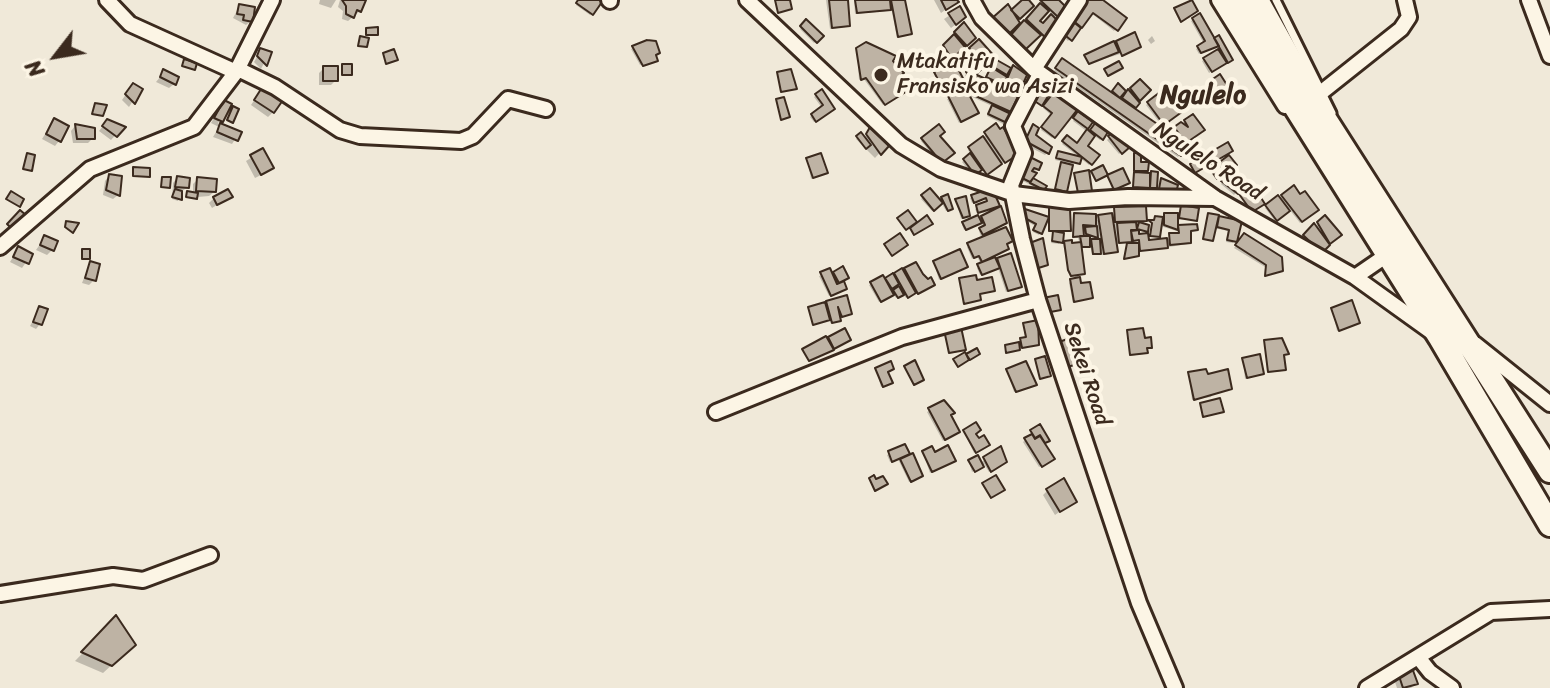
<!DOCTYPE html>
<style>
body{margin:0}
#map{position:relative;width:1550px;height:688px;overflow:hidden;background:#f0e9d9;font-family:Sriracha,sans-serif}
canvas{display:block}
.north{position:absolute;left:16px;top:16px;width:80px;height:80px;-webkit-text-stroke:6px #fcf5e5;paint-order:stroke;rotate:239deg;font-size:22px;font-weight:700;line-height:32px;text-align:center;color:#3b2a1e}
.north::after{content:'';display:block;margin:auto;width:28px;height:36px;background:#3b2a1e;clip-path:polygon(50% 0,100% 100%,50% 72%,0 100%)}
</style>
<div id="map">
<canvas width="1550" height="688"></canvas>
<div class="north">N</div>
</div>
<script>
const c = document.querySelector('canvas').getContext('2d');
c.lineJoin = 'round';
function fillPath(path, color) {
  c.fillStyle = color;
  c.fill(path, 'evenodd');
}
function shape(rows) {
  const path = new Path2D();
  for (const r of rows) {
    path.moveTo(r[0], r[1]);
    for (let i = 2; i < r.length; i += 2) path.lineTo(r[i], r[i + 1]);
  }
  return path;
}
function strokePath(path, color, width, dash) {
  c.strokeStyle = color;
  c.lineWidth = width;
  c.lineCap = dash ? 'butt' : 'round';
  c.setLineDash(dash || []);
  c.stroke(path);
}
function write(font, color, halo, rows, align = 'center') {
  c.font = font + ' Sriracha,sans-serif';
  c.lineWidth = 8;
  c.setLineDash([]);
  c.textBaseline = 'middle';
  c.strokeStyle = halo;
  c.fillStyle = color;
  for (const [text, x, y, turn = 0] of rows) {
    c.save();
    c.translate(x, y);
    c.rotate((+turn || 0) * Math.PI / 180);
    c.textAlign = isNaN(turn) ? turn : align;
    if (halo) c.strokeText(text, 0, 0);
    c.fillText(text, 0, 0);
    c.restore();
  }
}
fillPath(shape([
 [320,0,336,0,331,8,319,4],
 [340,0,364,0,360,11,348,21,342,19,343,11,338,7],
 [579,0,595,0,599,3,590,15,576,5],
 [826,0,846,0,846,27,830,29],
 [854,0,903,0,910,34,897,38,891,7,887,11,855,14],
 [934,0,954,0,956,2,941,13],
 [1041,0,1056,0,1062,6,1054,19,1057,23,1043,38,1039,34,1022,50,1010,39,1042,5],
 [1047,10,1053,15,1043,26,1038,21],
 [1085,0,1099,0,1124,19,1114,31,1091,13,1068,41,1061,35],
 [239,7,251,21,246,25,233,18],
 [959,9,959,22,951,28,944,19],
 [1199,16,1213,41,1219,38,1229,61,1209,73,1202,61,1219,51,1217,47,1199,54,1196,49,1204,44,1191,21],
 [806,22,821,36,814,43,800,29],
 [964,25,973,38,949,59,942,48],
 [1134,35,1137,49,1087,64,1086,56],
 [1152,36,1155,41,1151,44,1148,40],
 [647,42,656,60,640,65,631,49],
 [979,42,992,57,968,79,965,75,979,63,969,51],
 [261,50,269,53,261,69,254,62],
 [857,50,890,61,905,91,883,105,863,78,859,80],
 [1062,61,1111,94,1118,86,1128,93,1140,82,1148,90,1133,109,1186,146,1178,157,1054,71],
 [994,63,1007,80,1025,75,1003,124,987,116,992,106,968,95,976,79,985,80],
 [324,68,336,80,331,85,319,85,319,73],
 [164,72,174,84,169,88,156,82],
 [935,73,962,86,944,95],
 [1208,84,1230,97,1219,104],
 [1168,88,1183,109,1162,126,1146,105],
 [129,90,140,90,129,107,122,100],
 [964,90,975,115,959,123,947,99],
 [821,92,832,109,814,122,810,117,822,108,814,97],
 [259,93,273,112,268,117,251,105],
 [1054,94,1074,110,1052,138,1041,130,1052,116,1043,108],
 [224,102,218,124,239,133,232,144,213,137,219,127,211,123],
 [1078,113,1091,122,1085,130,1073,121],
 [1192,116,1202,130,1184,144,1174,130],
 [54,120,59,141,55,146,42,139],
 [1096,125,1106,132,1100,140,1093,135,1085,146,1097,156,1089,165,1062,144,1067,138,1077,145],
 [75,126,93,130,93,138,88,143,73,143,71,131],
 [103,126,122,128,111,140,99,131],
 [996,126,1014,155,985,175,981,169,972,175,962,162,971,155,968,150],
 [938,127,938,136,952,153,939,163,921,141],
 [870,130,886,146,875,158,856,139,860,135,863,139],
 [1115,133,1127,147,1119,154,1107,140],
 [1032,138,1047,153,1045,155,1024,144],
 [262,151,267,172,255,178,246,161],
 [1058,153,1078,163,1071,164,1064,193,1054,191,1064,162,1055,160],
 [1135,155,1146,170,1143,174,1156,174,1154,189,1132,188,1133,176,1137,172,1133,172],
 [807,159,826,173,811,179],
 [1039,164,1031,179,1044,186,1041,191,1016,177],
 [1231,172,1230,180,1240,188,1234,195,1221,184],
 [109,176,118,195,113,199,103,195,105,181],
 [177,178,187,188,180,192,178,201,172,199,173,183],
 [198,179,214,192,209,196,186,198,188,193,193,194,193,184],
 [930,191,939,202,942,199,948,210,946,211,941,202,932,211,921,199],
 [991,191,1004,223,992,230,1005,245,992,256,1018,288,1006,292,998,268,980,275,977,268,981,265,977,256,972,259,967,247,982,239,979,231,984,228,981,221,964,230,962,225,992,212,977,213,975,209,986,204,984,198,972,203,970,198],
 [1283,196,1316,209,1300,223,1289,209,1275,221,1265,208],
 [230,197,212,208,209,203,214,198],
 [956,201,968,216,966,218,961,219],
 [1182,207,1195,220,1176,219,1176,227,1195,226,1194,231,1189,232,1188,244,1137,252,1135,257,1123,259,1127,243,1114,244,1114,253,1102,255,1102,251,1092,255,1090,244,1079,248,1083,274,1078,276,1080,286,1091,298,1073,303,1069,283,1075,276,1070,277,1063,244,1080,244,1078,238,1072,238,1074,215,1081,215,1080,238,1101,237,1087,233,1082,216,1115,224,1115,209,1145,220,1140,225,1146,231,1136,231,1138,236,1146,238,1129,240,1130,246,1147,240,1168,240,1170,235,1180,232,1160,226,1159,236,1150,237,1156,218,1179,215],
 [1050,208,1069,230,1063,232,1059,244,1051,243,1055,232,1048,232],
 [1024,213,1046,219,1039,235,1033,232,1035,226,1021,218],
 [1209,215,1239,223,1233,243,1226,242,1228,231,1214,228,1211,240,1202,240],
 [1325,218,1339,235,1319,253,1303,238],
 [1244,236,1281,270,1278,272,1264,277,1265,267,1234,248],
 [45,237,52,250,47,255,36,250],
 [18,249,31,255,22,268,10,262],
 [90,263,94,280,89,285,82,283],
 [934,263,964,268,939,280],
 [915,264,931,286,906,298,903,293,896,298,893,293,879,302,869,285],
 [898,283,901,288,892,294,889,289],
 [834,273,845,288,829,296,819,276],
 [990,279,991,292,978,294,977,302,963,304,960,280],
 [846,297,848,315,838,318,837,322,831,324,829,318,812,325,809,309],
 [40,308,40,324,36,329,30,326],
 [1332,309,1356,324,1337,331],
 [1024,325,1036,344,1005,353,1006,346,1025,339],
 [945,332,963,349,962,351,948,354],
 [1128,332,1150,347,1144,354,1129,356],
 [1265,342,1287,354,1282,356,1282,371,1267,373],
 [1243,360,1262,373,1245,379],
 [876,369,886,372,889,384,881,387],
 [1007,371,1035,385,1014,392],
 [1189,374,1213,393,1211,397,1192,400],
 [944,402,958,431,943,441,927,412],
 [1039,427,1047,440,1043,444,1050,461,1039,467,1023,442],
 [964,432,973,434,986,446,974,453],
 [904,446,921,475,909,482,898,459,890,462,887,455],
 [1000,449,1002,464,989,472,984,464,972,472,969,462,980,463],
 [923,453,934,455,952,462,930,473],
 [1048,490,1075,501,1055,515,1043,495],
 [116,619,126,652,103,673,75,661],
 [1410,668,1415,684,1411,688,1397,688,1393,676]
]), '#0003');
const building = shape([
 [342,0,366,0,361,12,357,10,354,18,346,14,346,6,342,0],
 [578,0,599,0,602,2,593,15,576,3,578,0],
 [775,0,790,0,792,9,778,13,775,0],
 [829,0,848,0,850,26,832,28,829,0],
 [855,0,890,0,891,10,857,13,855,0],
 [891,0,905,0,912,34,898,37,891,0],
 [941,0,957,0,959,2,946,10,941,0],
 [1022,0,1029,0,1034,6,1020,19,1011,10,1022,0],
 [1040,0,1059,0,1065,6,1063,12,1058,17,1040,0],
 [1083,0,1103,0,1127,18,1118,31,1093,13,1082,28,1070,18,1083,0],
 [1192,0,1198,11,1181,22,1174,8,1192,0],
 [1040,3,1049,11,1040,21,1043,23,1051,14,1060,23,1046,38,1026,19,1040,3],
 [239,4,255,7,253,22,243,20,244,15,237,14,239,4],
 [1008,4,1020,23,1006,37,990,20,1008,4],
 [960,6,966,17,956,25,948,13,960,6],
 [1200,13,1219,46,1201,53,1197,46,1205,41,1192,18,1200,13],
 [806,19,824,36,817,43,800,26,806,19],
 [1024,20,1041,35,1025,50,1010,36,1024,20],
 [1071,20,1081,28,1072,41,1061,32,1071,20],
 [964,22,976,38,967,46,954,32,964,22],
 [378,27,378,35,366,35,366,28,378,27],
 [1135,32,1141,47,1122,56,1116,41,1135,32],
 [954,34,965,47,952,59,943,45,954,34],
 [1219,35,1233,60,1228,63,1214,38,1219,35],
 [360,36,369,38,367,47,358,46,360,36],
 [979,39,995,57,971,79,966,72,979,60,969,48,979,39],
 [647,40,656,41,660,53,656,55,658,61,643,66,632,46,647,40],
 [1114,41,1119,52,1089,64,1084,55,1114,41],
 [866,42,896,56,893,61,904,73,900,76,909,90,885,105,866,78,861,80,856,48,866,42],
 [260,48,272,52,267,66,257,56,260,48],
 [394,49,398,60,386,64,383,53,394,49],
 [1218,49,1227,63,1212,72,1203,58,1218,49],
 [1062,58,1189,146,1181,156,1055,68,1062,58],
 [184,59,197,63,195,70,182,66,184,59],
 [995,59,1011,68,1007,75,992,66,995,59],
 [954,61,966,84,946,95,934,72,954,61],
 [1119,61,1123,68,1108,76,1104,69,1119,61],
 [342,64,352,64,352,75,342,75,342,64],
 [1013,65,1027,75,1019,93,1004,86,1013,65],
 [323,66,338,66,338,81,323,81,323,66],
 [991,67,1007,77,1003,85,986,77,991,67],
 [163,69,179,77,176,85,160,77,163,69],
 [791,69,797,89,781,92,777,72,791,69],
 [1220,74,1234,96,1221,104,1207,83,1220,74],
 [977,75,1019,94,1011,112,969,93,977,75],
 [1140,79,1151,90,1140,101,1130,88,1140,79],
 [1037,81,1050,93,1042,106,1027,96,1037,81],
 [133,83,143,89,135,104,125,94,133,83],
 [1118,83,1126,91,1120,98,1112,91,1118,83],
 [263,86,283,100,274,113,254,100,263,86],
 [1168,86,1186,109,1164,125,1147,102,1168,86],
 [965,87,979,113,961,122,948,96,965,87],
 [822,89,835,109,816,122,811,114,823,105,815,94,822,89],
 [1128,89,1140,103,1136,108,1122,98,1128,89],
 [1054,92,1077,110,1055,138,1041,127,1052,113,1043,106,1054,92],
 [784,97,790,117,781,120,776,99,784,97],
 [224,100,232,104,223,122,214,118,224,100],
 [95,103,107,105,103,116,92,114,95,103],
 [992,105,1011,114,1007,123,988,114,992,105],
 [233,106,239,109,233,123,227,120,233,106],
 [1078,111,1093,122,1088,129,1073,118,1078,111],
 [1193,114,1205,130,1186,143,1174,127,1181,122,1188,127,1184,120,1193,114],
 [54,118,69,126,61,142,46,134,54,118],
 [107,119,126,127,117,137,102,126,107,119],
 [1096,122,1108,132,1103,140,1090,130,1096,122],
 [220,123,242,132,238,141,217,132,220,123],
 [996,123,1000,129,1003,127,1019,154,1005,163,984,132,996,123],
 [75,124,95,128,95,139,77,139,75,124],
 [939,124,945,132,940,136,955,153,942,163,921,138,939,124],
 [1033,124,1039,128,1036,135,1052,147,1049,154,1025,141,1033,124],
 [870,127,889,146,881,155,866,134,870,127],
 [1087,129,1095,136,1088,146,1100,155,1092,165,1062,141,1067,135,1077,143,1087,129],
 [1115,130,1130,147,1122,154,1108,136,1115,130],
 [861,132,871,145,866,149,856,136,861,132],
 [983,136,1002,164,987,175,968,147,983,136],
 [1228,142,1233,151,1195,173,1190,164,1228,142],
 [263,148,274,168,261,175,250,155,263,148],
 [1058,151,1082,157,1080,164,1056,158,1058,151],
 [27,153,35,155,32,171,23,169,27,153],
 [821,153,828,173,813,178,806,158,821,153],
 [970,153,982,170,975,175,963,159,970,153],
 [1134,153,1141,153,1141,162,1149,162,1148,171,1134,171,1134,153],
 [1026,155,1042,163,1039,170,1034,168,1032,171,1037,173,1030,182,1016,175,1026,155],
 [1229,155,1237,165,1217,179,1210,169,1229,155],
 [1061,162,1073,165,1067,192,1055,189,1061,162],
 [1103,165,1108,175,1096,181,1091,171,1103,165],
 [133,167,150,168,150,177,133,176,133,167],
 [1123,168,1130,183,1114,190,1107,175,1123,168],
 [1089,170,1092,191,1078,193,1074,173,1089,170],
 [1231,170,1237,175,1233,179,1243,188,1238,194,1221,181,1231,170],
 [1151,171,1158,172,1157,188,1150,188,1151,171],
 [1134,172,1150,173,1150,188,1133,187,1134,172],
 [109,174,122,176,120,196,106,190,109,174],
 [177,176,190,178,189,188,175,187,177,176],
 [162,177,171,177,170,188,161,187,162,177],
 [197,177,217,179,216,192,196,191,197,177],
 [1033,178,1047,186,1044,190,1030,183,1033,178],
 [1161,178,1178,185,1176,193,1159,189,1161,178],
 [1294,185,1300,194,1305,191,1319,210,1302,222,1281,195,1294,185],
 [930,188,943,203,934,211,921,195,930,188],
 [992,188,1000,206,978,213,976,205,987,201,986,198,974,203,971,195,992,188],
 [1248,188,1251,193,1256,190,1265,204,1252,212,1239,194,1248,188],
 [175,189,182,191,182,200,172,197,175,189],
 [228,189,233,197,217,205,213,197,228,189],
 [11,191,24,199,20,207,6,199,11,191],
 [187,191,198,193,197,199,186,197,187,191],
 [948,194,953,209,948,211,941,197,948,194],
 [1278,195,1290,211,1277,221,1265,205,1278,195],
 [966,196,970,216,963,218,955,199,966,196],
 [1181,205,1199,208,1197,221,1179,218,1181,205],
 [1001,206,1007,223,983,235,979,228,985,225,981,216,1001,206],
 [1049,206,1070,209,1071,231,1049,231,1049,206],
 [1146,206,1147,221,1115,222,1114,207,1146,206],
 [1025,209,1049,217,1042,234,1033,230,1036,224,1021,216,1025,209],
 [20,210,27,216,14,231,7,224,20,210],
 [908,210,917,222,906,230,897,218,908,210],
 [1074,213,1096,214,1096,226,1083,225,1084,236,1073,237,1074,213],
 [1112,213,1118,252,1104,254,1098,215,1112,213],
 [1164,213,1178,213,1178,230,1164,225,1164,213],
 [1208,213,1219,215,1213,241,1203,239,1208,213],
 [927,215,933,224,914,235,910,228,927,215],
 [978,215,982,223,966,230,962,222,978,215],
 [1325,215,1342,235,1330,244,1317,222,1325,215],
 [1155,216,1163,217,1160,237,1150,236,1152,223,1148,220,1154,220,1155,216],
 [1219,216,1242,221,1237,242,1227,240,1229,230,1217,227,1219,216],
 [66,221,79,223,73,233,65,227,66,221],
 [1136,222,1137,230,1131,230,1132,242,1119,243,1117,223,1136,222],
 [1139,222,1149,225,1148,232,1137,229,1139,222],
 [1314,223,1330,245,1322,253,1303,235,1314,223],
 [1197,224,1198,230,1191,231,1191,243,1170,245,1169,233,1179,233,1178,225,1197,224],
 [1097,226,1098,238,1086,234,1085,227,1097,226],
 [1006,227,1013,241,1007,244,1009,249,982,262,979,256,974,258,967,243,1006,227],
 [1139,230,1139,234,1148,233,1149,240,1167,238,1168,248,1140,251,1139,240,1133,241,1131,231,1139,230],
 [1053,231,1064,233,1063,243,1052,241,1053,231],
 [900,233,908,245,892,256,884,244,900,233],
 [1244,233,1282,257,1283,271,1265,276,1266,265,1235,245,1244,233],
 [44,235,58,241,54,251,40,245,44,235],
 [1080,236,1090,236,1090,247,1082,247,1080,236],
 [1043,238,1048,265,1032,270,1027,244,1043,238],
 [1091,239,1100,239,1101,254,1093,254,1091,239],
 [1072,240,1072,243,1081,242,1085,274,1071,276,1068,270,1064,241,1072,240],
 [1127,243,1139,243,1139,256,1124,259,1127,243],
 [18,246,33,254,29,264,13,257,18,246],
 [82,249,90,249,90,259,82,259,82,249],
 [960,249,968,267,941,279,933,261,960,249],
 [1011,253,1022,287,1008,291,997,258,1011,253],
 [995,257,1000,268,982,275,977,264,995,257],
 [90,261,100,264,96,281,85,278,90,261],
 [916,262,923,274,928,279,931,277,935,285,918,294,904,268,916,262],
 [843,266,849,278,839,283,833,272,843,266],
 [830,268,837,284,844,281,847,289,831,296,820,272,830,268],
 [902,268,916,293,908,298,894,273,902,268],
 [893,273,899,284,892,289,885,278,893,273],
 [883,275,894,295,881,302,870,282,883,275],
 [976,275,977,280,992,277,995,291,980,294,981,300,964,304,959,278,976,275],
 [1080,277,1081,283,1090,282,1093,298,1074,302,1070,279,1080,277],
 [899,286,904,295,898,298,893,290,899,286],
 [847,295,852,314,842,317,838,307,841,321,832,323,826,301,847,295],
 [1058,295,1061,310,1045,313,1043,298,1058,295],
 [1352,300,1360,323,1339,331,1331,308,1352,300],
 [825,302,830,320,813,325,808,307,825,302],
 [39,306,48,309,42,325,33,322,39,306],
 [1038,320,1039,345,1022,348,1020,338,1026,337,1023,323,1038,320],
 [961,327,966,350,949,353,944,330,961,327],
 [845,328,851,340,834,349,828,337,845,328],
 [1143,328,1145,338,1151,337,1152,348,1147,348,1148,353,1130,355,1127,330,1143,328],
 [1079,335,1086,362,1063,368,1056,343,1079,335],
 [826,336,834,350,809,361,802,349,826,336],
 [1282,338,1289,354,1284,355,1286,370,1268,372,1264,340,1282,338],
 [1019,342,1020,350,1006,353,1005,345,1019,342],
 [977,348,980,354,970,360,966,354,977,348],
 [965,352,969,360,958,367,953,359,965,352],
 [1260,354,1264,374,1247,378,1242,358,1260,354],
 [1045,356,1051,376,1040,379,1035,359,1045,356],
 [915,360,924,380,914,385,904,366,915,360],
 [891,361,894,369,888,372,893,383,883,387,875,368,891,361],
 [1026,361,1037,385,1016,392,1006,369,1026,361],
 [1206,369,1208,374,1228,369,1232,389,1194,400,1188,372,1206,369],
 [1220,398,1224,412,1203,417,1200,403,1220,398],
 [944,400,955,413,951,415,960,432,945,440,928,408,944,400],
 [976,422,981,430,976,434,979,438,984,435,990,445,976,453,963,430,976,422],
 [1040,424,1050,441,1045,443,1040,435,1035,438,1030,430,1040,424],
 [1032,434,1035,439,1040,436,1055,459,1042,467,1024,438,1032,434],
 [905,444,910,454,892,462,888,451,905,444],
 [948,445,956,461,932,472,922,451,932,446,935,452,948,445],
 [1001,446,1007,462,991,472,983,457,1001,446],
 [913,453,923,476,911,482,900,459,913,453],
 [978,455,984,467,975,472,968,460,978,455],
 [874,475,876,479,883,476,888,484,875,491,869,478,874,475],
 [996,475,1005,490,991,498,982,483,996,475],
 [1064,478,1077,502,1060,512,1046,489,1064,478],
 [116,615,136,645,112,666,81,652,116,615],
 [1411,665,1418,684,1403,688,1397,670,1411,665]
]);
fillPath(building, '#beb3a4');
strokePath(building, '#3b2a1e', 2);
const service = shape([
 [1276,0,1332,113]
]);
const minor = shape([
 [107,0,130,24,236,72],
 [609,0,610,1],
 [747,0,901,145,941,169,1014,194,1069,201,1128,197,1215,198],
 [972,0,982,18,1034,69,1215,198,1355,277,1433,333],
 [1219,0,1285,106],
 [1529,0,1550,56],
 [238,69,275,87,340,130,360,136,461,141,473,136,508,99,546,109],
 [1034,69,1079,0],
 [1040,74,1013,126,1024,153,1011,185,1022,239,1038,300,1139,603,1175,688],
 [1323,91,1401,29,1409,17,1405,0],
 [0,247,90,169,194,127,236,72,272,0],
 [1355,277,1387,255],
 [1475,344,1550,404],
 [716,412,902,337,1038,300],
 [0,594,113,576,143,580,210,555],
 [1418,657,1430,672,1452,688],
 [1367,688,1491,612,1550,609]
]);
const trunk = shape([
 [1237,0,1292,102,1440,338,1550,525],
 [1257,0,1313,100,1550,471]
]);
strokePath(service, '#3b2a1e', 13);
strokePath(minor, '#3b2a1e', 20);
strokePath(trunk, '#3b2a1e', 28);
strokePath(service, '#fcf5e5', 7);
strokePath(minor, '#fcf5e5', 14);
strokePath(trunk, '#fcf5e5', 22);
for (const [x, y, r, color] of [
 [881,75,8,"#3b2a1e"]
]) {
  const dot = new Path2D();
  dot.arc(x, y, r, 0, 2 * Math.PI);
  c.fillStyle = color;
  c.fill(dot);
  strokePath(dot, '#fcf5e5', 3);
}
write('22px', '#3b2a1e', '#fcf5e5', [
 ["Mtakatifu",897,62],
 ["Fransisko wa Asizi",897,87]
], 'left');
write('22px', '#3b2a1e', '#fcf5e5', [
 ["Ngulelo Road",1208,162,33],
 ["Sekei Road",1086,374,72]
]);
write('bold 26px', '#3b2a1e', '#fcf5e5', [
 ["Ngulelo",1203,96]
]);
</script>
